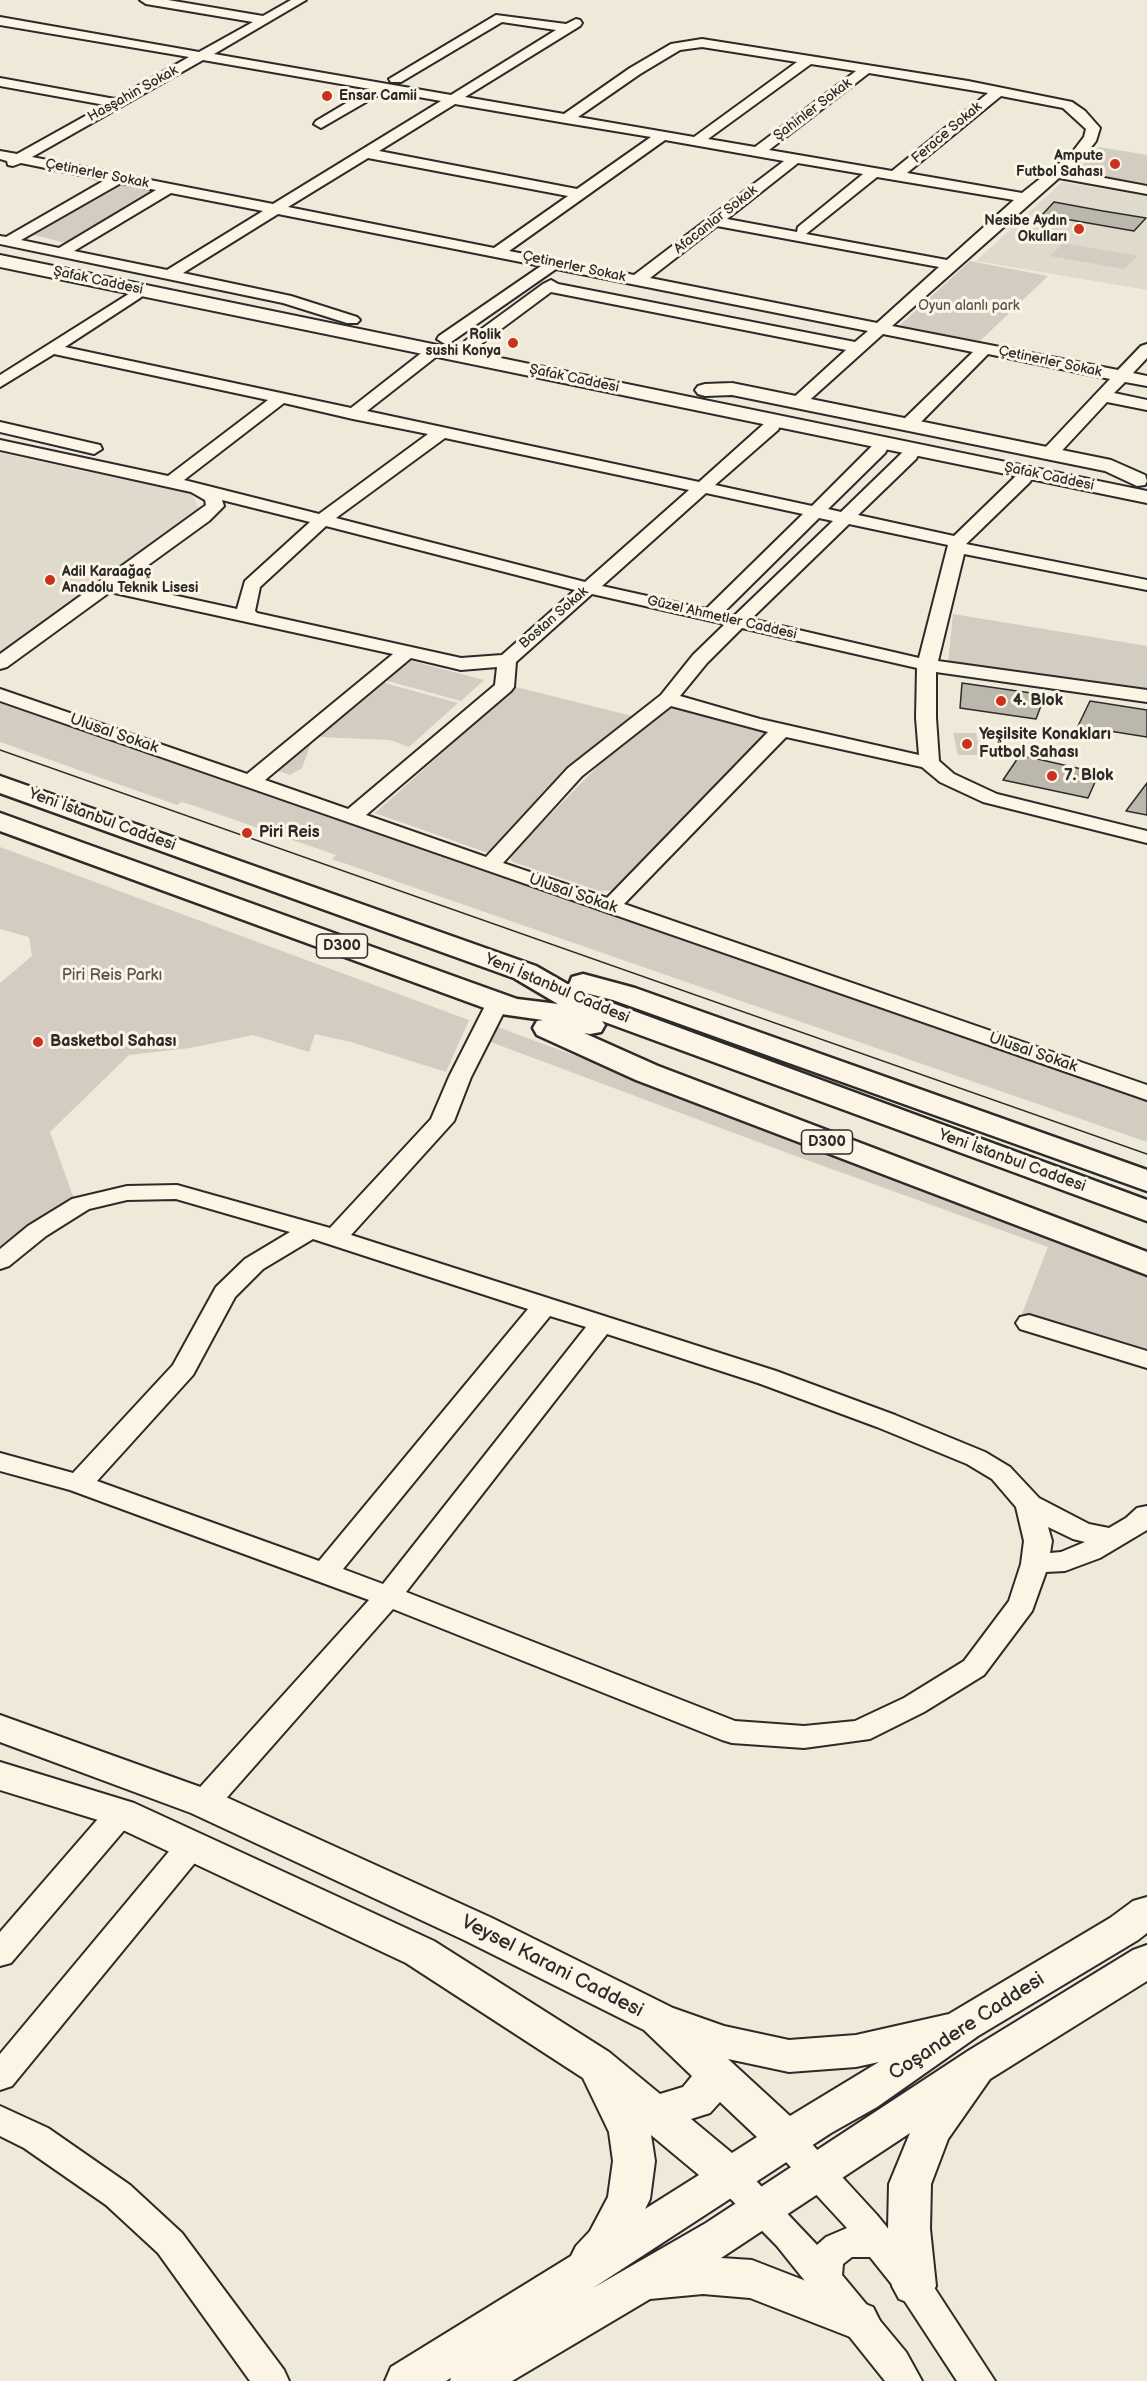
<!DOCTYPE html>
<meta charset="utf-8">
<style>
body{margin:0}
canvas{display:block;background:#efe9da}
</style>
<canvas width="1147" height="2381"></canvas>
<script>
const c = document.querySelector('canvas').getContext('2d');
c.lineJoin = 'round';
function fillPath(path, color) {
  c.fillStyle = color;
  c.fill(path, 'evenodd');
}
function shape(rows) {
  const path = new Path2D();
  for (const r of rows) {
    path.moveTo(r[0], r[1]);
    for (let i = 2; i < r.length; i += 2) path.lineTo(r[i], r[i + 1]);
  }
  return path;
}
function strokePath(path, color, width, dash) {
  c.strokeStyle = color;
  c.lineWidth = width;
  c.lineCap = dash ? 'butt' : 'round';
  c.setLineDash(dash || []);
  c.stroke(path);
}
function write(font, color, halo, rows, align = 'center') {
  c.font = font + ' "Balsamiq Sans",sans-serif';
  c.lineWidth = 6;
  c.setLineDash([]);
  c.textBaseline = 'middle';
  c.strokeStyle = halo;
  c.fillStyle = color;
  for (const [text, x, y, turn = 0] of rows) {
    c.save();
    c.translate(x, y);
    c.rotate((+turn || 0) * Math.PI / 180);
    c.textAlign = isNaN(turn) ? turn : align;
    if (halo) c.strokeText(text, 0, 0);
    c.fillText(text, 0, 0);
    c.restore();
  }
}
fillPath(shape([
 [1062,182,1147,196,1147,290,976,261],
 [0,453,191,494,199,508,0,652]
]), '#e0dacc');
fillPath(shape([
 [1099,147,1147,155,1147,185,1075,173],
 [128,182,160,189,70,244,34,235],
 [1063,243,1138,256,1124,269,1050,256],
 [970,261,1048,276,980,341,899,326],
 [953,614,1147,646,1147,696,948,663],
 [408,660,484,680,461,701,384,680],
 [377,681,458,703,409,747,390,740,317,737,311,743,302,768,290,775,270,768],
 [516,687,636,717,502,850,488,853,375,813],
 [0,702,1147,1098,1147,1142,332,859,336,855,192,805,182,802,177,805,0,742],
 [673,704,768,731,767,734,691,811,684,824,617,890,600,891,513,862,510,858,513,853,595,769,642,726],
 [953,733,976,733,980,755,958,755],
 [0,847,469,1020,446,1072,351,1042,315,1034,309,1052,253,1035,190,1048,129,1055,50,1132,74,1199,0,1248,0,983,32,956,29,937,0,929],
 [495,1026,798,1138,1147,1277,1147,1356,1022,1314,1048,1247,790,1154,488,1041]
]), '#d2cdc0');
const building = shape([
 [1054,202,1103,211,1146,218,1134,231,1042,215,1054,202],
 [962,683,1045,695,1036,719,960,708,962,683],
 [1090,701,1147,710,1147,737,1078,726,1090,701],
 [1020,755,1099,773,1088,798,1003,780,1020,755],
 [1147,783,1147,815,1126,811,1147,783]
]);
fillPath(building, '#bcb7ac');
strokePath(building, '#2b2b2b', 1.5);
const minor = shape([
 [140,0,168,0,263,16,291,0,306,0,214,54,451,95,556,30,502,22,401,82,391,82,389,79,496,15,566,24,576,19,580,20,582,23,580,26,465,97,564,114,630,68,671,44,702,39,968,81,1072,102,1085,111,1100,128,1096,141,1081,160,1067,171,1147,186,1147,194,1059,178,892,326,1118,370,1141,346,1147,344,1147,358,1133,373,1147,376,1147,386,1125,382,1114,393,1147,400,1147,410,1107,402,1055,458,1049,459,1041,454,1043,450,1110,379,988,354,914,429,908,430,900,425,902,421,973,352,883,334,803,406,797,408,789,403,791,400,846,350,551,292,477,347,465,347,463,344,465,341,543,284,551,280,558,284,855,342,868,331,556,269,451,342,445,344,437,339,439,336,541,266,278,214,183,273,291,296,357,317,360,320,357,323,347,323,283,303,0,244,0,236,6,237,105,180,21,163,13,166,8,165,7,161,0,159,0,151,17,154,105,105,0,86,0,78,115,99,189,57,0,25,0,17,199,52,253,22,146,4,140,0],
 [702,47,797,62,694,137,578,117,640,74,680,50,702,47],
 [203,60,370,89,316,121,314,124,321,128,385,91,441,101,273,204,32,157,203,60],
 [811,64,856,71,755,147,708,139,811,64],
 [869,73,988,93,892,171,769,150,869,73],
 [1001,96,1063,108,1086,129,1084,137,1071,154,1022,193,907,173,1001,96],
 [455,104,566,123,651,137,577,189,379,151,455,104],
 [665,140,784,161,634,275,509,251,665,140],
 [368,158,568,196,494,248,288,207,368,158],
 [798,163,863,174,798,227,797,232,727,219,798,163],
 [877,177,1014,200,947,260,806,234,877,177],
 [121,183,156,190,59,248,21,240,121,183],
 [171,193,263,211,167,270,74,251,171,193],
 [717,226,939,267,877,323,650,278,717,226],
 [135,290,140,292,143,295,140,298,65,347,351,408,429,347,435,345,443,350,441,353,367,411,699,482,766,422,772,421,778,422,780,426,778,430,715,485,812,506,873,445,885,445,887,449,885,453,828,509,841,512,904,451,910,450,916,451,918,455,916,459,858,515,954,536,1017,475,1029,475,1032,479,1029,483,966,544,1147,580,1147,590,964,554,938,661,1147,690,1147,702,936,672,936,718,939,761,954,774,997,794,1147,831,1147,843,983,802,940,782,922,767,786,737,624,904,1147,1085,1147,1100,0,701,0,689,247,774,393,654,110,592,7,667,0,669,0,654,206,505,205,500,191,492,0,450,0,440,168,476,268,400,54,354,0,387,0,375,135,290],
 [284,403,353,419,428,434,319,514,184,480,284,403],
 [445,438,689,490,585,582,336,518,445,438],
 [706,493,803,514,706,609,602,586,706,493],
 [222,500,310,522,245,581,237,609,122,584,209,521,224,506,222,500],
 [819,518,833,521,734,616,723,613,819,518],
 [849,524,948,545,919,658,751,619,849,524],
 [326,526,575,590,502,655,461,658,257,613,255,611,260,587,326,526],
 [592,594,725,624,693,655,661,695,568,768,486,857,366,815,511,691,514,687,516,662,592,594],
 [742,628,917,668,916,718,919,755,760,719,680,696,707,663,742,628],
 [411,658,461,670,497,667,495,685,348,809,265,780,411,658],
 [671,706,768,732,607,898,503,863,582,776,671,706],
 [0,422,100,445,102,449,94,454,0,432,0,422],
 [498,995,506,997,509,1002,471,1077,454,1121,351,1235,776,1371,895,1415,985,1452,1010,1467,1039,1498,1089,1524,1109,1528,1126,1518,1137,1508,1147,1506,1147,1530,1100,1558,1065,1571,1046,1572,1032,1611,984,1675,924,1712,870,1739,804,1748,732,1743,722,1740,393,1609,215,1811,204,1814,193,1811,189,1803,193,1795,369,1600,70,1490,0,1471,0,1453,73,1473,173,1365,216,1287,245,1259,290,1232,176,1199,127,1200,89,1209,46,1236,9,1266,0,1269,0,1249,28,1226,72,1199,127,1186,177,1185,330,1228,431,1119,449,1077,487,1002,490,997,498,995],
 [313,1239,528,1309,319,1561,97,1481,193,1375,235,1297,263,1269,313,1239],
 [550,1316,586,1327,383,1584,343,1569,550,1316],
 [607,1334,758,1383,877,1427,967,1464,992,1479,1016,1507,1024,1541,1021,1564,1009,1601,964,1661,904,1698,855,1721,804,1726,735,1721,406,1592,607,1334],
 [1048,1527,1073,1539,1085,1542,1061,1552,1050,1553,1052,1541,1048,1527],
 [1029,1315,1147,1351,1147,1368,1020,1329,1016,1323,1020,1317,1029,1315],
 [121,1802,132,1805,136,1813,132,1821,11,1963,0,1966,0,1932,110,1805,121,1802],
 [192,1833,203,1837,207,1845,203,1853,12,2086,0,2090,0,2054,181,1837,192,1833],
 [0,2106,48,2128,130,2185,182,2233,284,2370,289,2381,250,2381,158,2253,106,2205,24,2148,0,2136,0,2106],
 [787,2126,799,2130,877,2215,926,2275,995,2381,957,2381,902,2297,870,2257,852,2257,843,2264,842,2275,906,2352,922,2381,885,2381,777,2246,718,2186,713,2176,718,2166,730,2162,742,2166,817,2245,826,2237,847,2228,775,2150,770,2140,775,2130,787,2126]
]);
const major = shape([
 [0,255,1147,491,1147,503,0,267,0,255],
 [732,383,1111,460,1145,475,1147,481,1145,485,1137,486,1105,471,732,395,705,396,698,394,695,390,698,386,705,384,732,383],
 [0,1715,217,1793,492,1918,673,2008,724,2026,789,2040,856,2035,949,2014,1110,1918,1133,1901,1147,1897,1147,1933,1138,1940,978,2036,877,2107,831,2133,593,2288,706,2223,968,2051,1133,1950,1147,1945,1147,1981,990,2079,948,2139,931,2184,930,2229,936,2286,929,2299,914,2305,899,2299,892,2286,888,2229,889,2184,910,2133,721,2258,752,2260,873,2307,880,2321,873,2335,858,2340,750,2298,703,2294,650,2299,512,2381,450,2381,451,2378,446,2381,385,2381,391,2367,571,2256,576,2246,590,2231,608,2197,613,2161,609,2132,583,2078,406,1963,108,1823,0,1790,0,1762,134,1803,434,1941,609,2052,660,2094,683,2087,692,2076,644,2030,464,1940,191,1813,0,1742,0,1715],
 [728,2059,789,2072,856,2067,879,2062,790,2116,728,2059],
 [720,2102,757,2137,732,2153,691,2119,710,2113,720,2102],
 [651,2135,699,2175,645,2209,650,2199,655,2161,651,2135]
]);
const highway = shape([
 [0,776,536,966,569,985,572,977,583,974,635,988,1147,1170,1147,1191,613,1000,582,992,1147,1200,1147,1221,602,1021,605,1025,601,1032,590,1034,584,1033,658,1066,1147,1252,1147,1275,636,1080,537,1035,533,1028,537,1021,543,1020,501,1014,0,831,0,813,517,999,558,1004,514,978,0,793,0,776]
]);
strokePath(minor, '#2b2b2b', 4);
strokePath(major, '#2b2b2b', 4);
strokePath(highway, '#2b2b2b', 5);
fillPath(minor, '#fcf5e5');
fillPath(major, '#fcf5e5');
fillPath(highway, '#fcf5e5');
strokePath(shape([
 [0,750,1147,1154]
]), '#2b2b2b', 1.5);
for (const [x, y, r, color] of [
 [327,96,6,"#c8321e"],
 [1115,164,6,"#c8321e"],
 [1079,229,6,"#c8321e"],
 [513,343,6,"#c8321e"],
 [50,580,6,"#c8321e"],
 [1001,701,6,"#c8321e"],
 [967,744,6,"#c8321e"],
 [1052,776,6,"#c8321e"],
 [247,833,6,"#c8321e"],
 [38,1042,6,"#c8321e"]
]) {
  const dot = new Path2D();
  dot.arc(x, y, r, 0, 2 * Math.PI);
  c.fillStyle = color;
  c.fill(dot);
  strokePath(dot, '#fcf5e5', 2);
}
write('14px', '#2b2b2b', '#fcf5e5', [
 ["Hasşahin Sokak",133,94,-29],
 ["Şahinler Sokak",813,110,-37],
 ["Ferace Sokak",947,133,-40],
 ["Çetinerler Sokak",97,174,11],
 ["Afacanlar Sokak",716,220,-38],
 ["Çetinerler Sokak",574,267,12],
 ["Şafak Caddesi",98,281,12],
 ["Çetinerler Sokak",1050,362,12],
 ["Şafak Caddesi",574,379,12],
 ["Şafak Caddesi",1049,477,12],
 ["Bostan Sokak",554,618,-41],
 ["Güzel Ahmetler Caddesi",722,618,13]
]);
write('bold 14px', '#2b2b2b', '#fcf5e5', [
 ["Ensar Camii",339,96,"left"],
 ["Ampute",1103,156],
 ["Futbol Sahası",1103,172],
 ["Nesibe Aydın",1067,221],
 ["Okulları",1067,237],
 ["Rolik",501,335],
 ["sushi Konya",501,351],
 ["Adil Karaağaç",62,572,"left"],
 ["Anadolu Teknik Lisesi",62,588,"left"]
], 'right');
write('14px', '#555450', '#fcf5e5', [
 ["Oyun alanlı park",969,306]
]);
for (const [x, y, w] of [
 [342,946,51],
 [827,1142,51]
]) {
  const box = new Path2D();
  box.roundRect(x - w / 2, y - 12, w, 24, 4.5);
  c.fillStyle = '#fcf5e5';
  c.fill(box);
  strokePath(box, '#2b2b2b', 1.5);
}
write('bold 15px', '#2b2b2b', null, [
 ["D300",342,946],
 ["D300",827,1142]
]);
write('bold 16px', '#2b2b2b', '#fcf5e5', [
 ["4. Blok",1013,701],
 ["Yeşilsite Konakları",979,735],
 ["Futbol Sahası",979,753],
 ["7. Blok",1064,776],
 ["Piri Reis",259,833],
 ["Basketbol Sahası",50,1042]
], 'left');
write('16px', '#2b2b2b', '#fcf5e5', [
 ["Ulusal Sokak",114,734,19],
 ["Yeni İstanbul Caddesi",102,820,20],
 ["Ulusal Sokak",573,894,19],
 ["Yeni İstanbul Caddesi",557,989,23],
 ["Ulusal Sokak",1033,1053,19],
 ["Yeni İstanbul Caddesi",1012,1161,20]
]);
write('16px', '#555450', '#fcf5e5', [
 ["Piri Reis Parkı",112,976]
]);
write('20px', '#2b2b2b', '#fcf5e5', [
 ["Veysel Karani Caddesi",552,1967,27],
 ["Coşandere Caddesi",967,2027,-33]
]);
</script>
